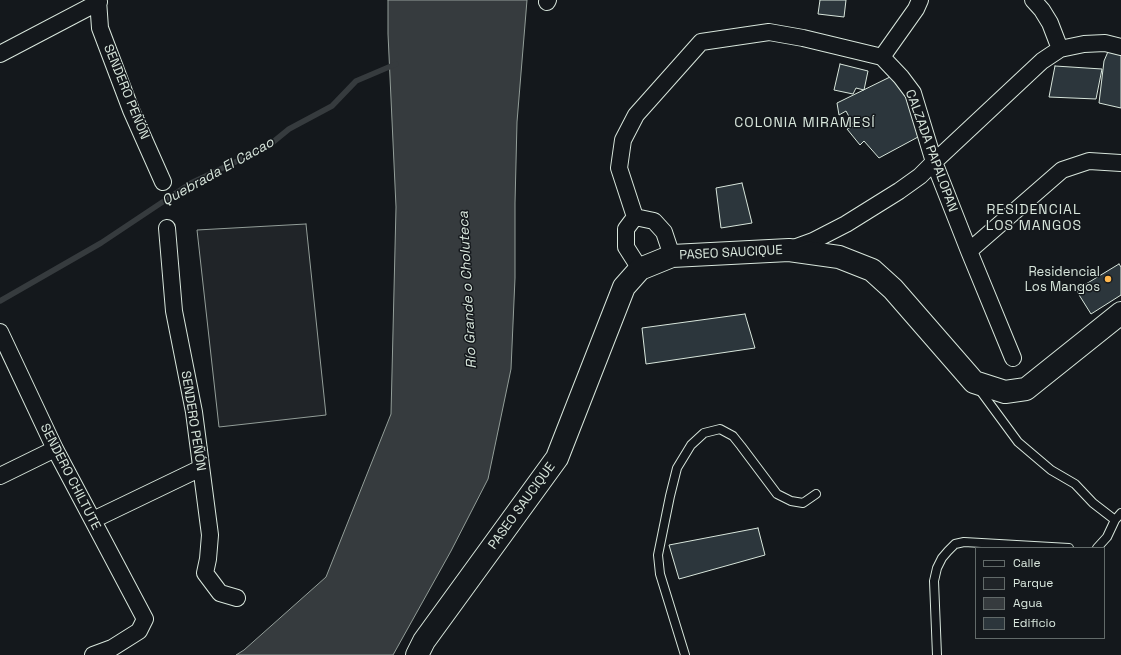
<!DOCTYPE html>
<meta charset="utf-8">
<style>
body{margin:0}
#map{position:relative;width:1121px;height:655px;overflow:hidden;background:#14181c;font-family:"Space Grotesk",sans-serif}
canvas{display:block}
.legend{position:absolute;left:975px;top:547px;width:130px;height:92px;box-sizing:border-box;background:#14181c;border:1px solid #626a69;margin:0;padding:5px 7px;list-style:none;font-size:12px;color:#d8e6dc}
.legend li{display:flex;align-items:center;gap:8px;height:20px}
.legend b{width:20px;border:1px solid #626a69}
</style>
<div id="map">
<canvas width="1121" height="655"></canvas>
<ul class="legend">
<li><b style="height:5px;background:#14181c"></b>Calle</li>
<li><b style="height:11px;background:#202428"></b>Parque</li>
<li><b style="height:11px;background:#363b3e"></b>Agua</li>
<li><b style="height:11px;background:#2c363c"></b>Edificio</li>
</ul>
</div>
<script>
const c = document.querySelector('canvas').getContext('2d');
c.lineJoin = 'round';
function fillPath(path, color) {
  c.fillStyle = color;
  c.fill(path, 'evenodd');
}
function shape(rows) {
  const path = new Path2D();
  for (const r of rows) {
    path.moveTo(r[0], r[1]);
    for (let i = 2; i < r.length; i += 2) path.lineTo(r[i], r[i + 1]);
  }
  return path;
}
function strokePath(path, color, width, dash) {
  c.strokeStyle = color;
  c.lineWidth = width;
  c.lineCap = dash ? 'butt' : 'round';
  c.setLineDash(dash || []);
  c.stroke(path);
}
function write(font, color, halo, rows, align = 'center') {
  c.font = font + ' "Space Grotesk",sans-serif';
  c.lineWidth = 3;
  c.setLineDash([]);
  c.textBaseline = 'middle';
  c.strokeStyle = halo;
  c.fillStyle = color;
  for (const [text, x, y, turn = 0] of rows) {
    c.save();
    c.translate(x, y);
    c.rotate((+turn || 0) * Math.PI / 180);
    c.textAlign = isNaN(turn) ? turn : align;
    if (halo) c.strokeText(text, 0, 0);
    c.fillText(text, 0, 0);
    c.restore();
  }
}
const green = shape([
 [306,224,326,415,219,427,197,230,306,224]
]);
fillPath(green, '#202428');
strokePath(green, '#939e99', 1);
const water = shape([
 [388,0,527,0,517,122,515,203,515,278,511,369,488,479,451,551,393,655,236,655,244,650,326,577,391,414,396,207,388,34,388,0]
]);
fillPath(water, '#363b3e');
strokePath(water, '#939e99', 1);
strokePath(shape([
 [0,301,101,243,191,183,267,147,289,129,332,106,356,81,396,64]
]), '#363b3e', 5.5);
const building = shape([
 [820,0,846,0,844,17,818,14,820,0],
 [1110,47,1121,49,1121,108,1099,103,1104,61,1110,47],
 [840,64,868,71,864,90,856,88,853,94,834,90,840,64],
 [1055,66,1102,69,1096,99,1049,97,1055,66],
 [890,77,907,96,918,137,879,158,864,141,860,145,847,129,854,126,846,111,839,115,837,103,890,77],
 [742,183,752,223,721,228,716,188,742,183],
 [1119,264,1121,267,1121,295,1091,314,1076,290,1119,264],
 [745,314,755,348,646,364,642,328,745,314],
 [758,528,765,555,679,579,669,545,758,528]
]);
fillPath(building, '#2c363c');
strokePath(building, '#d8e6dc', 1);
const lane = shape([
 [979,389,1018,442,1051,470,1075,484,1093,503,1115,520,1121,513],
 [1097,548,1107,537,1115,520],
 [685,655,660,574,658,555,670,496,677,468,691,445,704,433,720,429,733,436,741,446,777,494,791,501,803,503,816,494],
 [937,655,934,581,937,568,942,558,948,551,955,544,964,542,1069,548]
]);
const street = shape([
 [98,0,100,28,131,110,163,182],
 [1033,0,1042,10,1050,23,1060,49],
 [547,2,548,0],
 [0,54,99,2],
 [882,57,916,9,920,0],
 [635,217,626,229,626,247,640,269],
 [167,228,174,311,194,412,210,535,208,559,205,573,220,593,237,598],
 [791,249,813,241,846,224,899,191,920,176,934,162,1042,61,1060,49,1084,44,1105,43,1121,47],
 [969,251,1062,170,1089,161,1121,163],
 [672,256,664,232,654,221,635,217,619,168,623,140,636,115,701,42,769,32,803,38,882,57,901,77,913,93,934,162,969,251,1013,358],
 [0,332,55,449,145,619,139,631,112,648,93,655],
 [0,476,55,449],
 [93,520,201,468]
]);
const secondary = shape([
 [417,655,424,641,557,458,624,287,640,269,672,256,789,250,839,257,872,270,893,289,974,382,1005,392,1026,389,1121,313]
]);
strokePath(lane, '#d8e6dc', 10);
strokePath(street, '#d8e6dc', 18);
strokePath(secondary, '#d8e6dc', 24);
strokePath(lane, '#14181c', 8);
strokePath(street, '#14181c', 16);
strokePath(secondary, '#14181c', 22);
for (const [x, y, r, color] of [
 [1108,279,4,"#ffb74d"]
]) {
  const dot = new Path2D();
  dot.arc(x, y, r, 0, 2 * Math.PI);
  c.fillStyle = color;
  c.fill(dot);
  strokePath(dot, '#14181c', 1.5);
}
write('13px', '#d8e6dc', '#14181c', [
 ["SENDERO PEÑÓN",126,92,68],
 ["CALZADA PAPALOPAN",931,151,70],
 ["PASEO SAUCIQUE",731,253,-3],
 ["SENDERO PEÑÓN",193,421,81],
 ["SENDERO CHILTUTE",70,477,63],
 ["PASEO SAUCIQUE",522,506,-54]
]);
write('13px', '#d8e6dc', '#14181c', [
 ["Residencial",1100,272],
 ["Los Mangos",1100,287]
], 'right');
c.letterSpacing = '1px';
write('14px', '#d8e6dc', '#14181c', [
 ["COLONIA MIRAMESÍ",805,123],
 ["RESIDENCIAL",1034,210],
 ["LOS MANGOS",1034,226]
]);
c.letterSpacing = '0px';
write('italic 14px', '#d8e6dc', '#14181c', [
 ["Quebrada El Cacao",218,172,-29],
 ["Río Grande o Choluteca",468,290,-93]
]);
</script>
